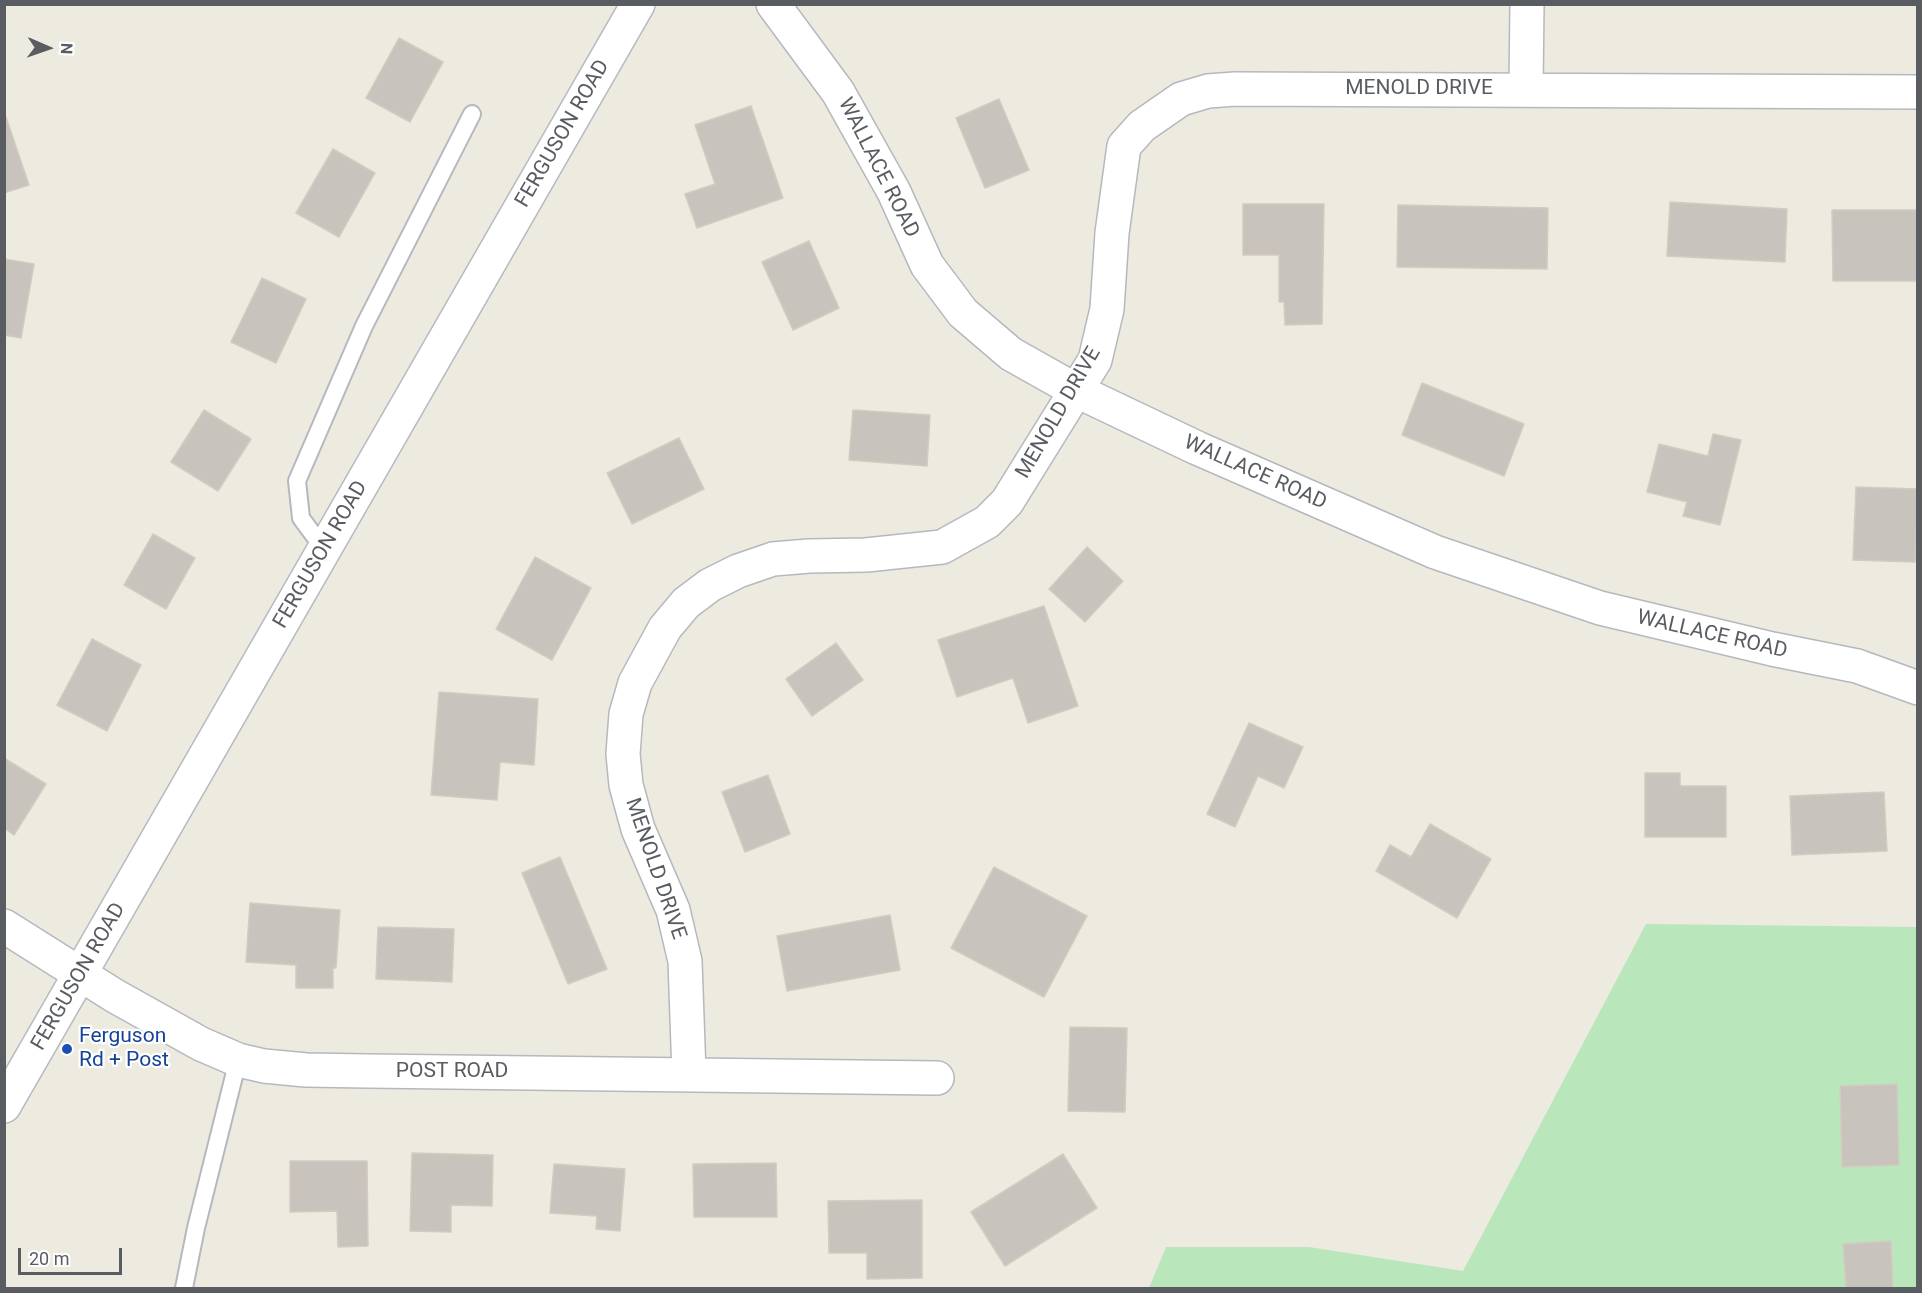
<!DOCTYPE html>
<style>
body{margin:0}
#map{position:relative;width:1922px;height:1293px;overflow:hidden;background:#edeae0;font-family:Roboto,sans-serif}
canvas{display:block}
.frame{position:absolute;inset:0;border:6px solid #595d62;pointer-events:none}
.north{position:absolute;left:18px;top:18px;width:60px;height:60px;-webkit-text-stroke:4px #fff;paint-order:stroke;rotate:92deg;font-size:16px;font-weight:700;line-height:24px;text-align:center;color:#595d62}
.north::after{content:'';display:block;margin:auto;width:21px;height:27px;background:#595d62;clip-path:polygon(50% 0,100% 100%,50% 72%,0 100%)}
.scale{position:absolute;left:18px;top:1248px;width:104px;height:27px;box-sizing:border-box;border:3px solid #595d62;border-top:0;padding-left:8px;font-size:18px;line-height:21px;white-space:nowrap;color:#595d62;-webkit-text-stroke:4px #fff;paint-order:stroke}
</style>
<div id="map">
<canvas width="1922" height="1293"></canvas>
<div class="frame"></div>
<div class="north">N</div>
<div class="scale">20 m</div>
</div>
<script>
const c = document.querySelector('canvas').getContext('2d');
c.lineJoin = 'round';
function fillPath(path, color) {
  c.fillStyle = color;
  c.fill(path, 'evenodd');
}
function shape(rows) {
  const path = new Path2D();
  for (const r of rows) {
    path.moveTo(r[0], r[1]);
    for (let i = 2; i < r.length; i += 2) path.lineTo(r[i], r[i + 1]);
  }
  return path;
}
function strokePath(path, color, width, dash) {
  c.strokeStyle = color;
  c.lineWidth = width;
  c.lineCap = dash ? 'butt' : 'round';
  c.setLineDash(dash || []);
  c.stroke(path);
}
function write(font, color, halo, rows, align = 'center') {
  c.font = font + ' Roboto,sans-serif';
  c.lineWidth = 4.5;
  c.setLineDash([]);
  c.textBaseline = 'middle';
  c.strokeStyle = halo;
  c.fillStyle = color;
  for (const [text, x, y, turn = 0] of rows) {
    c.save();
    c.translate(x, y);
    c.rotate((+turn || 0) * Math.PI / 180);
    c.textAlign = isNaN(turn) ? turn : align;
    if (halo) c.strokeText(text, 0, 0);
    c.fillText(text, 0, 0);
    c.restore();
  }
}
fillPath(shape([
 [1646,924,1917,927,1917,1288,1149,1288,1166,1247,1309,1247,1463,1271]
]), '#bae6bc');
const building = shape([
 [399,38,443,62,410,122,366,98,399,38],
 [999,99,1029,170,985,188,956,118,999,99],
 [751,106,783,198,697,228,685,194,715,184,695,125,751,106],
 [5,114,29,185,4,193,4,115,5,114],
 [333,149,375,173,339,237,296,213,333,149],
 [1670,202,1787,209,1785,262,1667,256,1670,202],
 [1243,204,1324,204,1322,324,1285,325,1284,302,1279,302,1279,255,1243,255,1243,204],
 [1398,205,1548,208,1547,269,1397,267,1398,205],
 [1832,210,1918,210,1918,281,1833,281,1832,210],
 [809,241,839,308,793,330,762,262,809,241],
 [4,259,34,264,21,338,4,335,4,259],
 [262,278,306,299,276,363,231,342,262,278],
 [1422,383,1524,424,1504,476,1402,435,1422,383],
 [204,410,251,439,218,491,171,462,204,410],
 [853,410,930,415,927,466,849,460,853,410],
 [1713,434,1741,440,1720,525,1683,516,1687,502,1647,492,1659,444,1708,456,1713,434],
 [679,438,704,489,632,524,607,473,679,438],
 [1856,487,1918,489,1915,562,1853,560,1856,487],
 [153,534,195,558,166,609,124,585,153,534],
 [1087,547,1123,581,1085,622,1049,589,1087,547],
 [535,557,591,588,552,660,496,629,535,557],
 [1044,606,1078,706,1028,723,1013,678,957,697,938,640,1044,606],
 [92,639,141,665,107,731,57,705,92,639],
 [836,643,863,680,812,716,786,679,836,643],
 [439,692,538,699,534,765,500,762,497,800,431,795,439,692],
 [1249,723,1303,747,1284,788,1258,776,1235,827,1207,814,1249,723],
 [4,758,46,784,14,835,4,828,4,758],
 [1645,773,1680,773,1680,786,1726,786,1726,837,1645,837,1645,773],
 [768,775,790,834,745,852,722,792,768,775],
 [1884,792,1887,851,1792,855,1790,796,1884,792],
 [1430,824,1491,859,1457,918,1376,871,1390,845,1411,857,1430,824],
 [560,857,607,969,568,984,522,873,560,857],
 [994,867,1087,916,1044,997,951,948,994,867],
 [250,903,340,910,336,968,333,968,333,988,296,988,296,965,246,962,250,903],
 [890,915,900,970,787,991,777,936,890,915],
 [378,927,454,929,452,982,376,979,378,927],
 [1070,1027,1127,1028,1125,1112,1068,1111,1070,1027],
 [1897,1084,1899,1165,1842,1167,1840,1086,1897,1084],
 [412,1153,493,1155,492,1206,451,1205,451,1232,410,1231,412,1153],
 [1063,1154,1097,1208,1005,1266,971,1212,1063,1154],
 [290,1161,367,1161,368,1246,338,1247,337,1211,290,1212,290,1161],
 [776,1163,777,1217,694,1217,693,1164,776,1163],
 [554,1164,625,1169,620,1231,596,1229,597,1216,550,1213,554,1164],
 [922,1200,922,1278,867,1279,867,1253,829,1253,828,1201,922,1200],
 [1891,1241,1893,1288,1846,1288,1843,1244,1891,1241]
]);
fillPath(building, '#c8c4bd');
strokePath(building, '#d2ccbe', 1.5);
const lane = shape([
 [324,549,301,518,297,481,364,326,472,114],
 [184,1288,196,1228,238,1060]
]);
const street = shape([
 [773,4,838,92,894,192,927,265,963,313,1011,354,1075,390,1197,448,1435,552,1600,608,1772,649,1857,666,1918,688],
 [1526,89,1527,4],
 [4,926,115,996,201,1044,238,1060,264,1066,306,1070,368,1071,937,1078],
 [689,1074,685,961,673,910,638,829,626,785,623,754,626,714,635,683,665,628,686,603,710,585,738,571,773,559,809,556,866,555,942,547,987,522,1007,502,1095,360,1107,309,1112,233,1124,146,1142,126,1181,99,1208,91,1235,89,1918,92]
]);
const secondary = shape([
 [4,1106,638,4]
]);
strokePath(lane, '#b6b8be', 20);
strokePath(street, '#b6b8be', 36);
strokePath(secondary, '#b6bac0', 36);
strokePath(lane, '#fff', 16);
strokePath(street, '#fff', 33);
strokePath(secondary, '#fff', 33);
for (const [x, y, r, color] of [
 [67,1049,6,"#1a4fb4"]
]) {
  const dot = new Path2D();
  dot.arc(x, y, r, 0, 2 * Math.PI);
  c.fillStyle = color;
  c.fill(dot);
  strokePath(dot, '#fff', 2);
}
write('21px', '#595d62', '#fff', [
 ["MENOLD DRIVE",1419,89],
 ["FERGUSON ROAD",563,134,-60],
 ["WALLACE ROAD",878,168,63],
 ["MENOLD DRIVE",1059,413,-60],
 ["WALLACE ROAD",1255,473,24],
 ["FERGUSON ROAD",321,555,-60],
 ["WALLACE ROAD",1712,635,13],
 ["MENOLD DRIVE",655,869,71],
 ["FERGUSON ROAD",79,977,-60],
 ["POST ROAD",452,1072]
]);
write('21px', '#164399', '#fff', [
 ["Ferguson",79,1037],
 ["Rd + Post",79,1061]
], 'left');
</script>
